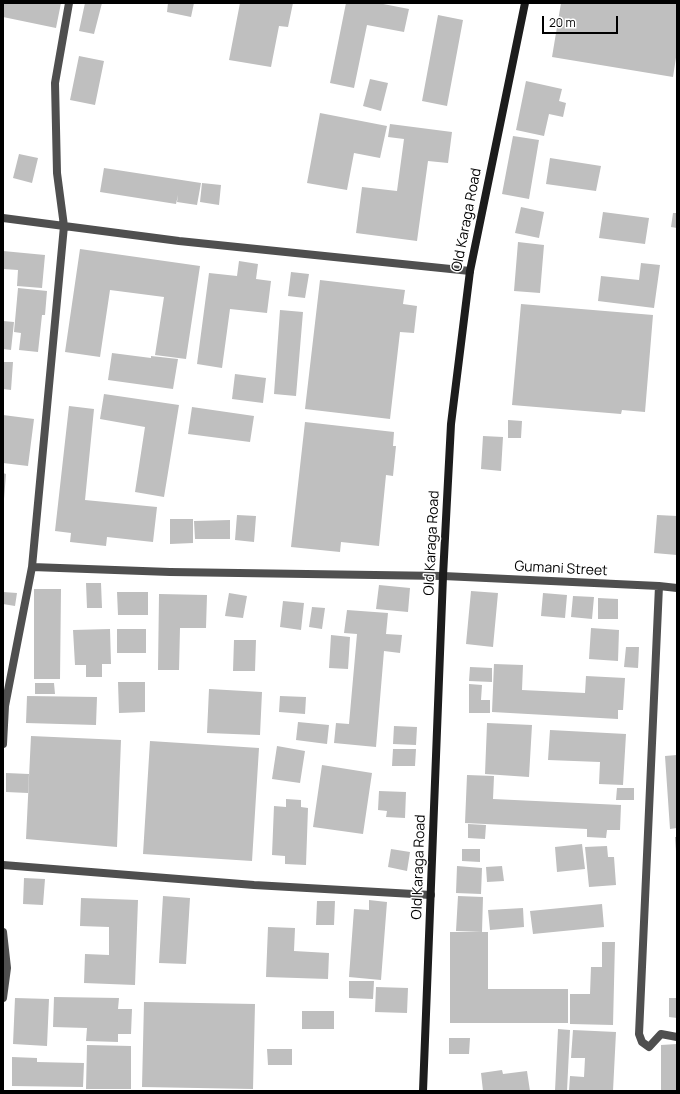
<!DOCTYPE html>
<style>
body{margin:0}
#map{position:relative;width:680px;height:1094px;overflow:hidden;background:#fff;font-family:Manrope,sans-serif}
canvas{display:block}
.frame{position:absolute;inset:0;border:4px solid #000;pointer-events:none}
.scale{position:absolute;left:542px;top:16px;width:76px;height:18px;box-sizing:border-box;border:2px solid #000;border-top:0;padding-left:5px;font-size:12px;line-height:14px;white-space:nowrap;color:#000;-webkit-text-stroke:3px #fff;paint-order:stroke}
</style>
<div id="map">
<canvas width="680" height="1094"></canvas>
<div class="frame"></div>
<div class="scale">20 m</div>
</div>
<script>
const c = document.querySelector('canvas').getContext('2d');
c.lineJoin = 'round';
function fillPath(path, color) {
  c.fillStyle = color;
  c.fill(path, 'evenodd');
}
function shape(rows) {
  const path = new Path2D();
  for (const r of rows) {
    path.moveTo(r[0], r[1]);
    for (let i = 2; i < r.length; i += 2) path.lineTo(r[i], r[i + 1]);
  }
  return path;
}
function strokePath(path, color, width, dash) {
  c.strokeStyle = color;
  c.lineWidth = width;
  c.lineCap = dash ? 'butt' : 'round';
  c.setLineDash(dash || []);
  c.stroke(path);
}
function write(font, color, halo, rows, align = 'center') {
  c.font = font + ' Manrope,sans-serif';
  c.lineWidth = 3;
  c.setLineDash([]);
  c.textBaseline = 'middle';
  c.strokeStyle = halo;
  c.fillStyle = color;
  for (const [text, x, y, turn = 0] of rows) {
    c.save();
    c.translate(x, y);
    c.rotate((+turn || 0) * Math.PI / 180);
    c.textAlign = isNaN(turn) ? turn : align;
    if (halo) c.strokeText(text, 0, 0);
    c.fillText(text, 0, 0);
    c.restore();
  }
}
fillPath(shape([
 [3,3,61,3,56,28,3,17],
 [85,3,102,3,94,34,79,31],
 [168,3,194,3,191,17,167,12],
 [240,3,293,3,288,27,279,26,271,67,229,60],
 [346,3,378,3,409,9,404,32,367,25,354,88,330,83],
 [561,3,677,3,677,51,673,77,552,57],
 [438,15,463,20,447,106,422,101],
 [79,56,104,61,95,105,70,100],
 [370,79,388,83,381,111,363,106],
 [526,81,562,89,559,101,566,103,563,117,549,114,544,136,516,130],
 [320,113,387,126,380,158,354,153,347,190,307,183],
 [390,124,452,132,448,163,428,161,417,241,356,233,362,187,397,191,404,139,388,137],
 [513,136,539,140,529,199,502,194],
 [19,154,38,158,32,183,13,178],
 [550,158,601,166,596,191,546,184],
 [104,168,201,183,197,205,177,202,178,195,176,204,100,192],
 [202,183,221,185,219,205,200,202],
 [521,207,544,212,539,238,515,233],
 [603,212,649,218,645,244,599,238],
 [673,213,677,213,677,228,671,227],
 [518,242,544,245,540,293,514,291],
 [80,249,200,266,186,359,155,355,164,297,110,290,100,357,65,352],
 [3,251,45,255,42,288,17,286,18,270,3,269],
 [239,261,258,264,256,279,271,281,267,313,230,309,222,368,197,364,209,273,237,276],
 [641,263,660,265,654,308,598,301,601,276,639,280],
 [291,272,309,274,305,298,288,296],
 [320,280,405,290,403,304,417,306,414,333,400,332,390,419,305,409],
 [18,288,47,291,45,315,42,315,38,352,19,350,21,333,14,332],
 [521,304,653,315,645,412,622,410,621,414,512,405],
 [280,310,303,312,296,396,274,394],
 [3,321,14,322,11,350,3,349],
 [112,353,151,358,151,356,178,359,173,389,108,380],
 [3,362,13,362,11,390,3,389],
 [235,374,266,378,263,403,232,399],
 [104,394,179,405,164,497,135,492,145,427,100,419],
 [69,406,94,409,85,500,157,507,153,542,107,537,106,546,70,542,71,533,55,531],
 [192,407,254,416,250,442,188,434],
 [3,415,34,419,28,466,3,463],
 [508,420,522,421,521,438,508,438],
 [305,422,394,432,393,446,396,446,393,476,386,475,379,546,341,542,340,552,291,547],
 [483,436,503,437,501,471,481,469],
 [3,473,6,474,4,499,3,499],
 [237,515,256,516,254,542,235,540],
 [657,515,677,516,677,555,654,553],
 [170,519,193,519,193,543,170,544],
 [230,520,230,539,195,539,194,521],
 [86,583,101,583,102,608,87,608],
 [379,585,410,588,408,612,376,609],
 [34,589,61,589,60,679,34,679],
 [471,591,498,593,493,647,466,644],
 [3,592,17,593,15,606,3,604],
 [117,592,148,592,148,615,118,615],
 [229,593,247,596,243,618,225,616],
 [543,593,567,595,565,618,541,616],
 [159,594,207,595,206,628,180,628,179,670,158,670],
 [573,596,594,597,592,619,571,617],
 [598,598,618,599,618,619,598,619],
 [283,601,304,603,301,630,280,627],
 [312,607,325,608,322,629,309,627],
 [347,610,388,613,386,634,402,635,400,653,384,651,376,747,334,743,336,723,349,724,357,634,344,633],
 [591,628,619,630,618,661,589,659],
 [110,629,111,664,102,664,102,677,86,677,86,665,75,665,73,630],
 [117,629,146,629,146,653,117,653],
 [331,635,350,637,348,669,329,668],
 [234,640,256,640,255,671,233,671],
 [626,647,639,647,638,668,624,667],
 [494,664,523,665,522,690,585,693,586,676,625,678,623,710,618,710,618,719,492,712],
 [470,667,492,668,492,682,469,681],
 [118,682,145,682,145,712,119,713],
 [35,683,54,683,55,694,35,694],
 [469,684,482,685,481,700,490,700,490,713,469,713],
 [209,689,262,692,260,735,207,733],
 [27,696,97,697,96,725,26,723],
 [280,696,306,697,305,714,279,712],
 [298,722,329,725,327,744,296,740],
 [487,723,532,725,529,777,485,774],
 [394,726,417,727,416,745,393,744],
 [550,730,626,734,623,785,599,784,600,762,548,760],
 [31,736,121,740,117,847,26,839],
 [150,741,259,748,252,861,143,854],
 [277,746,305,751,300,783,272,779],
 [393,749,416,749,415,766,392,766],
 [677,755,677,828,670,829,665,756],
 [322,765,372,773,363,834,313,827],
 [6,773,29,774,28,793,6,792],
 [467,775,494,776,493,799,621,805,620,830,607,830,606,838,587,837,587,829,465,823],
 [617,788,634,788,634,800,616,800],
 [379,791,406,792,405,818,386,817,387,811,378,810],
 [286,799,301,800,301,807,308,808,306,865,285,864,285,856,272,855,274,806,286,807],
 [468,824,486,825,485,839,468,838],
 [675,837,677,837,677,850,676,851],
 [582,844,585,869,557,872,555,847],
 [607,846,608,857,614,857,616,885,589,887,585,847],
 [391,849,410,852,407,871,388,867],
 [462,849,480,849,480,862,462,861],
 [457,866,482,868,481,894,456,893],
 [502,866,504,881,487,882,486,867],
 [24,878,45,879,43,905,23,904],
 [163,896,190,898,186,964,159,963],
 [458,896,483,897,482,932,456,931],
 [81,898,138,900,135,985,84,983,85,954,109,955,109,927,80,926],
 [369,900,387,902,381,980,349,977,354,909,369,910],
 [317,901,335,901,334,925,316,925],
 [602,904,604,927,533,934,530,911],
 [523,908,524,927,490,930,488,910],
 [268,927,295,928,294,951,329,953,328,979,266,977],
 [450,932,488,932,488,989,568,989,568,1023,450,1023],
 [602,942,615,942,613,1025,570,1024,570,994,590,994,591,967,602,967],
 [349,981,374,981,373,999,349,998],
 [376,987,408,988,407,1013,375,1012],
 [54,997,119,998,118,1009,132,1009,131,1034,118,1034,118,1042,86,1041,87,1028,53,1027],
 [15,998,49,999,47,1046,13,1044],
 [669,998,677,998,677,1018,669,1017],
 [144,1002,255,1004,253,1089,142,1087],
 [302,1011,334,1011,334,1029,302,1029],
 [558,1029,570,1030,567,1091,555,1091],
 [573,1030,616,1032,613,1091,569,1091,570,1076,584,1077,585,1058,571,1058],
 [449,1038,470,1038,469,1054,449,1054],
 [677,1044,677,1091,661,1091,661,1045],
 [87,1045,131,1046,131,1089,86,1089],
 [267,1049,292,1049,292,1065,268,1065],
 [12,1057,37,1058,37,1062,84,1063,83,1087,12,1086],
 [502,1070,503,1074,527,1071,530,1091,483,1091,481,1073]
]), '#bfbfbf');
strokePath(shape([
 [69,3,55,83,57,173,64,226,32,567,170,572,443,576,659,586,677,588],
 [3,218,179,241,470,271],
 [659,586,639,1034,642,1042,649,1047,661,1034,677,1037],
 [3,744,5,706,32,567],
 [3,865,254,885,431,895],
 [3,932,7,968,3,998]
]), '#4f4f4f', 8);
strokePath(shape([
 [423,1091,443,576,451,424,470,271,525,3]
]), '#1c1c1c', 8);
write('14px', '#000', '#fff', [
 ["Old Karaga Road",467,220,-79],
 ["Old Karaga Road",432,543,-87],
 ["Gumani Street",561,569,3],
 ["Old Karaga Road",419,867,-88]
]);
</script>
